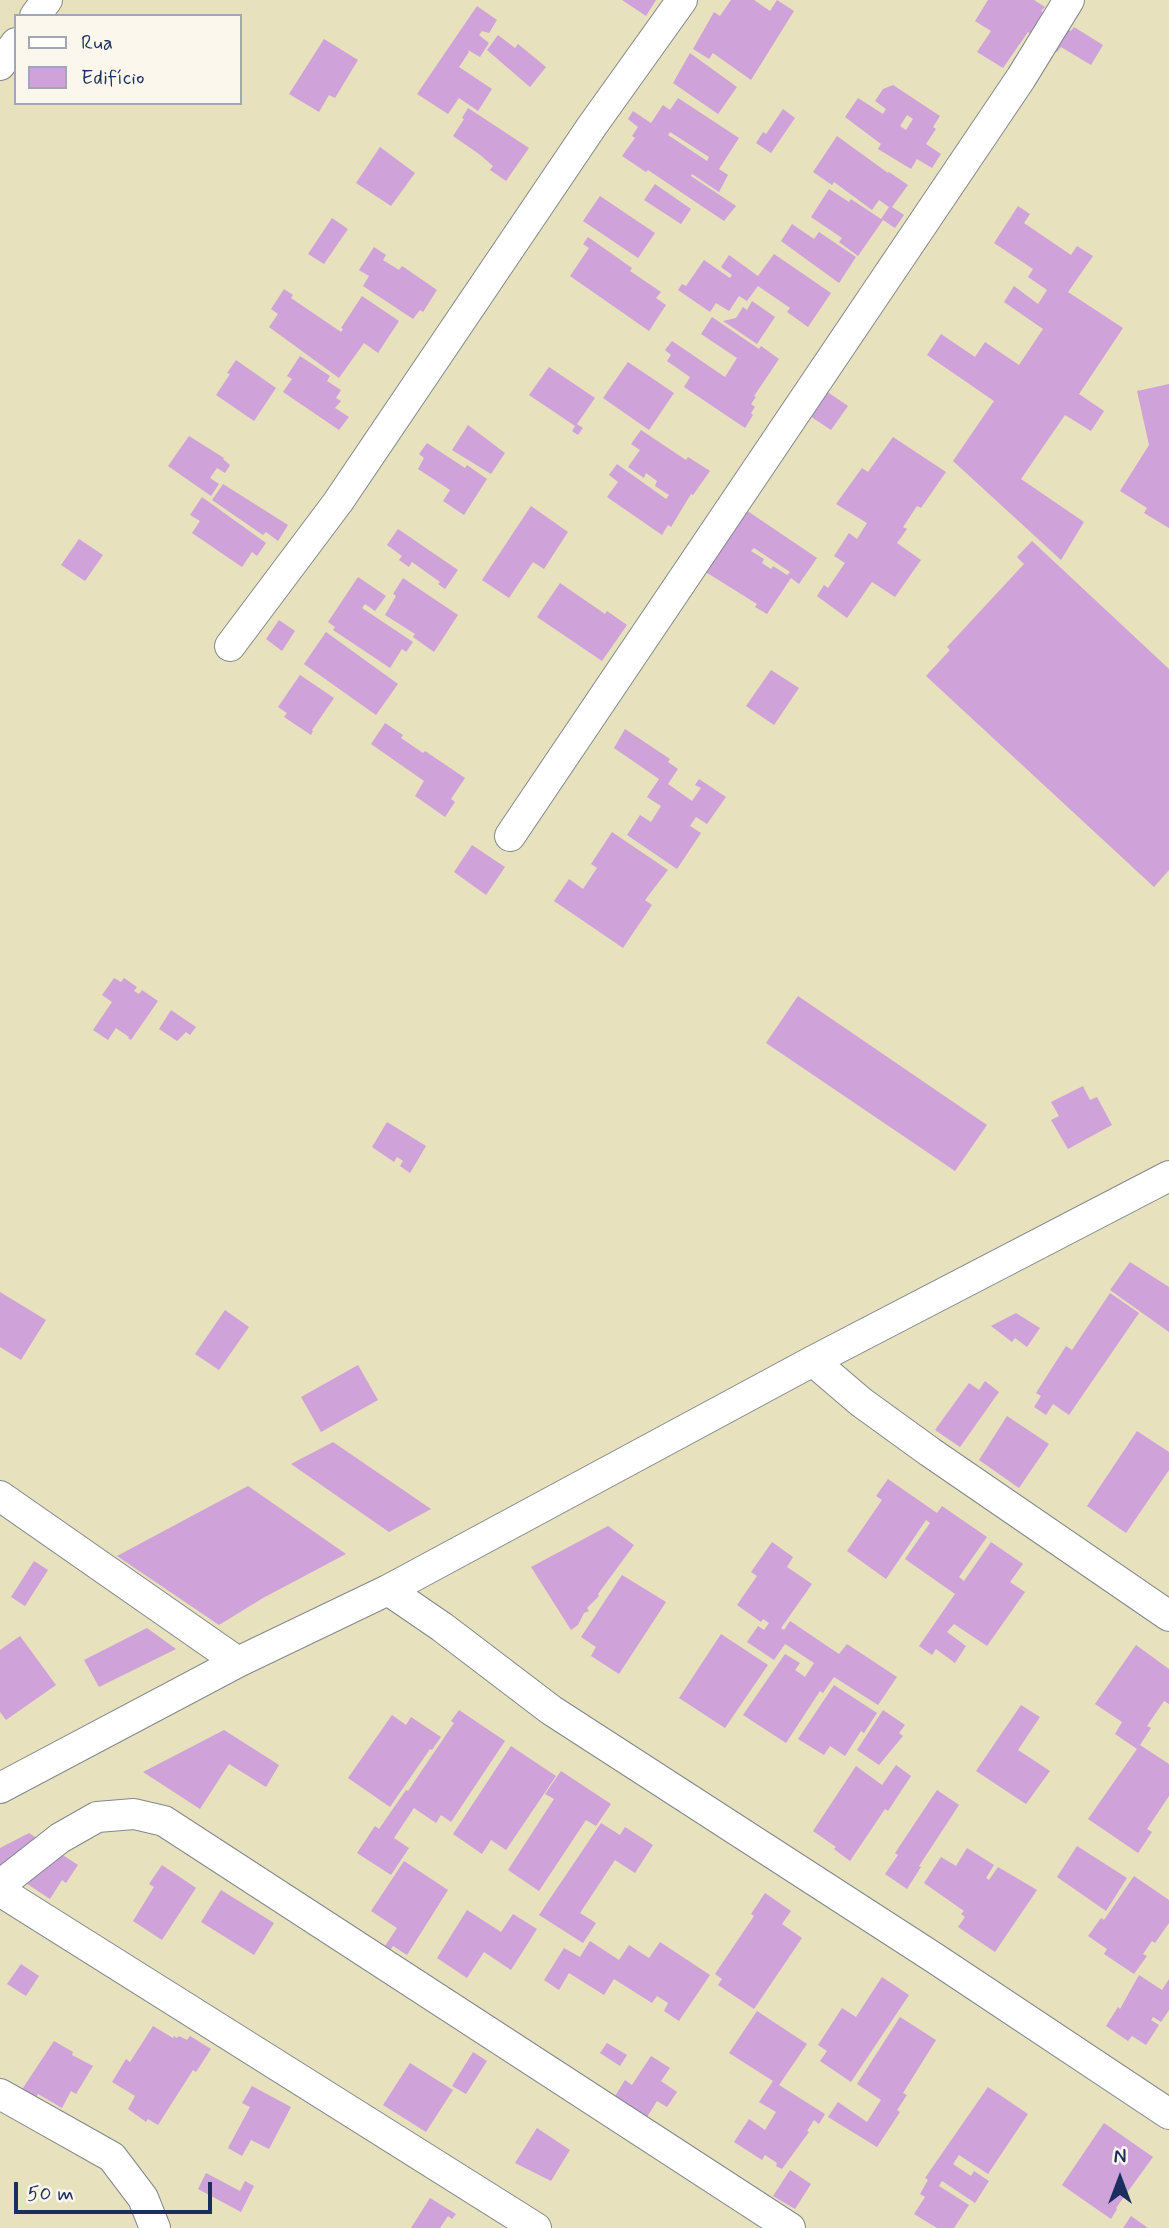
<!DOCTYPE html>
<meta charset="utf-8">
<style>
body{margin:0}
#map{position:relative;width:1169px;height:2228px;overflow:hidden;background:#e7e1bd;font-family:Mynerve,sans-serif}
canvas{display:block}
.legend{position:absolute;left:14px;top:14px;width:228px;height:91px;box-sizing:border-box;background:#fbf7ec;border:2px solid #a1a7b3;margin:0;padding:9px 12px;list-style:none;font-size:21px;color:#1b2f5e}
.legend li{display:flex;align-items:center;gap:14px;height:35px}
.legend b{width:35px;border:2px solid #a1a7b3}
.north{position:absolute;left:1085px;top:2144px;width:70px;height:70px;-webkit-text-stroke:5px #fbf7ec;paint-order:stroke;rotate:0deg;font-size:19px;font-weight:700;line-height:28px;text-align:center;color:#1b2f5e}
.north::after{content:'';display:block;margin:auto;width:24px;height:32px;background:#1b2f5e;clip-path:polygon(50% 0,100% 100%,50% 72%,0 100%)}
.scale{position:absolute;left:14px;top:2182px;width:198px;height:32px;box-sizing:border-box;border:4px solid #1b2f5e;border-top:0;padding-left:9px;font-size:21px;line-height:24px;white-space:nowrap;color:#1b2f5e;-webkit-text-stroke:5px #fbf7ec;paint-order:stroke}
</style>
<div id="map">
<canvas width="1169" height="2228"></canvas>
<ul class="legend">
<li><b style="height:9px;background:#fff"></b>Rua</li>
<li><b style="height:19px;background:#cfa2d9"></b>Edifício</li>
</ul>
<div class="north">N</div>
<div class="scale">50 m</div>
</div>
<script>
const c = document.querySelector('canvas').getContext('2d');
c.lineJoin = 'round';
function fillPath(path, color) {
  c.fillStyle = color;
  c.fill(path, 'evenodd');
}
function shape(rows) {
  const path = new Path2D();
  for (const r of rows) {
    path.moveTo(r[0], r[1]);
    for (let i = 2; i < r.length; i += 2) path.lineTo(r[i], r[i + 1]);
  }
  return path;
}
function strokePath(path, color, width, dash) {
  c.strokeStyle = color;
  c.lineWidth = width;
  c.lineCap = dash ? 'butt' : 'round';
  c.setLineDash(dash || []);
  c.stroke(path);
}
fillPath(shape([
 [622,0,656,0,646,16],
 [731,0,754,0,770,11,777,0,794,11,751,80,713,53,709,59,693,49,714,12,720,16],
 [988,0,1034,0,1045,7,1041,11,1071,31,1074,27,1103,45,1091,65,1061,47,1057,52,1028,32,1003,68,977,52,991,31,975,21],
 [477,6,497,20,489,33,482,31,479,35,489,43,480,57,468,50,469,52,459,67,492,89,478,111,459,98,448,114,417,94],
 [498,35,515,48,518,44,546,67,530,87,487,50],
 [324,39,358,60,335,98,329,95,319,112,289,94],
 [690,53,737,87,718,114,673,83],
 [893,85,940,116,933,127,936,129,926,144,941,154,932,168,917,159,911,169,878,149,881,144,845,117,858,98,883,114,886,109,875,101,883,89],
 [907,115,913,119,906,130,900,126],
 [678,98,739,138,719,169,728,175,719,192,692,174,691,176,736,206,724,221,648,170,646,172,622,156,635,138,632,136,638,127,628,119,633,111,651,123,663,105,670,110],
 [670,132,709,157,707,161,668,135],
 [468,108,529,148,506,181,490,170,493,166,479,154,453,136,464,119,462,118],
 [783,109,795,118,771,153,756,143,763,132,766,134],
 [837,136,888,173,889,172,908,185,892,207,904,215,895,228,883,220,858,256,839,242,842,238,811,217,829,189,849,202,851,199,881,219,889,207,879,200,872,210,834,182,832,185,813,172],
 [380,147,415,173,391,206,356,183],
 [655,184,691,209,681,224,644,200],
 [600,196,655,233,638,258,583,221],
 [1018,206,1030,214,1024,223,1071,255,1077,246,1093,256,1068,292,1123,328,1079,394,1104,411,1091,431,1065,415,1021,479,1084,522,1061,560,953,461,994,401,927,355,941,334,975,357,985,342,1019,365,1043,329,1004,302,1014,286,1038,304,1047,290,1028,277,1033,269,994,243],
 [332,218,348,229,324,264,308,254],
 [792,224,814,239,819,232,856,257,839,283,781,241],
 [588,237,632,268,630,271,661,292,656,298,666,305,649,331,570,276,589,248,583,244],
 [374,247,386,255,383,260,399,270,402,266,437,290,423,312,420,310,413,319,363,286,369,276,359,270],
 [774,254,831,293,808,327,787,312,790,308,758,286,747,301,739,296,729,311,716,303,710,312,678,290,682,284,686,286,704,260,730,278,732,275,721,267,729,255,758,276],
 [284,289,293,295,291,298,341,332,343,329,341,328,362,296,399,321,378,353,364,343,339,378,269,327,278,314,271,309],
 [752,301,775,317,757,344,723,321,736,318,743,307,747,310],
 [712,317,759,349,761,346,779,359,754,396,756,397,751,404,755,407,751,413,753,415,745,428,684,387,690,377,667,361,671,355,665,350,672,341,725,377,737,358,701,334],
 [300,356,330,376,327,381,341,390,336,398,341,401,335,408,349,417,339,430,283,392,292,379,287,376],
 [236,360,276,388,254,421,216,395,230,374,227,373],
 [628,362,674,393,649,430,603,398],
 [549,367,595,398,577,424,583,428,578,435,572,431,575,426,529,395],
 [1169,384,1169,528,1144,513,1147,508,1120,491,1149,445,1137,391],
 [826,391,848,406,831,430,810,416],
 [468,425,505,453,491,474,452,450],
 [641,430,686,460,688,457,710,471,693,495,691,494,671,527,668,525,662,535,607,497,618,482,609,475,617,464,666,499,669,495,655,486,657,481,646,473,644,478,628,467,640,450,631,444],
 [189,436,224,458,223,459,230,465,225,473,217,468,210,478,219,484,211,496,168,466],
 [893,437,946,472,921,508,917,506,903,527,907,529,897,543,921,560,895,597,872,582,847,618,817,596,824,585,828,588,845,563,834,556,849,533,857,539,867,523,836,504,862,468,868,472],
 [427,443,465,468,467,465,487,479,464,515,443,501,450,490,418,469,424,458,419,454],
 [223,484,288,525,278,541,266,532,263,535,212,500],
 [202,497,266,543,257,556,252,552,242,567,192,533,200,521,190,515],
 [531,506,568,532,544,569,533,562,509,598,482,580],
 [746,510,817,558,799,584,791,578,767,614,755,607,757,604,704,571],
 [754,548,790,572,787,575,773,566,771,569,762,563,764,559,751,551],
 [398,529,458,570,445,589,438,584,440,582,412,562,409,567,399,560,402,556,387,545],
 [79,539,103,555,85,581,61,565],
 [1032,541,1169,669,1169,870,1154,887,926,676,950,650,947,647,1024,564,1017,557],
 [358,577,386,596,375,611,365,604,362,608,413,642,406,652,402,649,390,668,333,630,335,627,328,622],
 [403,578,458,615,434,652,413,637,415,634,385,615,396,596,393,594],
 [560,583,605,614,607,611,627,625,602,661,537,617],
 [279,620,295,631,282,651,266,639],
 [326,632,398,684,376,715,304,664],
 [771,670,799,688,774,725,746,706],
 [300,675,334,698,312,730,313,731,311,735,284,717,287,713,278,707],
 [385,723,403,735,401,738,423,753,425,751,465,778,451,799,455,802,445,817,415,796,424,781,371,744],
 [625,729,670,759,668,762,678,769,668,784,692,801,701,788,695,785,699,779,726,797,707,824,696,817,690,826,701,833,677,869,627,835,640,815,651,822,661,806,647,797,659,779,614,748],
 [612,832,668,870,645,900,652,905,623,948,554,901,569,879,583,889,597,868,591,864],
 [472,845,505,867,486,895,454,872],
 [114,978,121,982,124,978,137,987,134,991,139,994,142,990,158,1001,131,1040,128,1038,129,1037,116,1028,108,1040,93,1030,112,1002,102,995],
 [798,996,987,1125,955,1171,766,1043],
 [171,1010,196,1027,190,1035,186,1032,177,1041,159,1029],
 [1083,1086,1090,1100,1097,1097,1112,1125,1068,1149,1051,1120,1059,1116,1051,1102],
 [387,1122,426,1146,410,1173,400,1166,403,1161,397,1157,394,1162,372,1147],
 [1130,1262,1169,1287,1169,1332,1110,1290],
 [0,1292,46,1320,21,1360,0,1347],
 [1110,1293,1139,1313,1069,1415,1053,1404,1046,1415,1034,1407,1041,1396,1036,1393,1066,1346,1072,1350],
 [225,1310,249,1327,219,1370,195,1354],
 [1016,1313,1040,1328,1027,1347,1015,1338,1012,1342,991,1326],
 [358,1365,378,1400,321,1432,301,1397],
 [985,1381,999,1392,960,1447,935,1430,969,1383,979,1390],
 [1007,1416,1049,1444,1019,1488,979,1460],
 [1137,1431,1169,1452,1169,1470,1126,1533,1087,1506],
 [333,1442,431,1509,389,1532,291,1464],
 [888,1479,937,1513,942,1506,987,1537,959,1577,964,1581,991,1542,1023,1564,1010,1582,1025,1592,987,1646,954,1624,947,1632,966,1646,955,1663,936,1649,932,1655,919,1646,955,1594,905,1559,930,1523,926,1520,886,1579,847,1551,882,1500,876,1496],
 [248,1486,346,1554,263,1598,219,1625,117,1556],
 [608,1526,634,1545,598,1594,599,1596,587,1608,589,1611,584,1613,578,1625,571,1630,531,1567],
 [772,1542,793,1557,787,1567,812,1584,781,1628,784,1630,790,1621,839,1654,847,1644,897,1677,878,1705,834,1677,823,1693,820,1691,786,1743,743,1715,785,1654,800,1663,795,1670,805,1677,814,1663,785,1644,774,1660,747,1642,758,1626,764,1630,769,1623,763,1619,761,1622,737,1605,757,1576,751,1572],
 [34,1561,48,1570,25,1606,11,1597],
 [622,1575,666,1602,619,1674,591,1656,596,1647,581,1637],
 [147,1628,176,1649,99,1687,84,1660],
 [721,1634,768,1665,725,1728,679,1698],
 [20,1636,56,1685,6,1720,0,1712,0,1650],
 [1136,1645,1169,1669,1169,1704,1164,1701,1147,1726,1151,1728,1140,1745,1169,1764,1169,1796,1147,1829,1152,1832,1138,1853,1088,1819,1137,1749,1115,1734,1122,1722,1095,1704],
 [834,1685,877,1713,864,1733,861,1731,845,1756,830,1746,824,1755,798,1739],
 [1021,1705,1040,1717,1018,1750,1050,1771,1026,1804,976,1771],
 [459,1710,505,1741,451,1822,441,1815,436,1823,414,1808,394,1838,409,1848,391,1875,357,1853,375,1826,379,1829,406,1790,408,1791,454,1723,451,1721],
 [883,1710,905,1725,899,1733,903,1736,879,1765,857,1750],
 [392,1715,406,1725,411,1717,441,1737,432,1750,430,1749,390,1807,348,1778],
 [224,1730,279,1765,266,1787,229,1764,200,1809,143,1772],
 [511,1746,556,1776,506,1850,491,1840,482,1854,453,1834],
 [896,1765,911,1776,888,1811,885,1809,850,1861,834,1849,836,1847,813,1831,856,1766,882,1785],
 [561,1771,611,1804,596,1826,586,1820,539,1891,508,1870,554,1799,545,1794],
 [937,1790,959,1805,919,1866,921,1867,907,1889,885,1874,898,1855,895,1853],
 [601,1823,620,1835,625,1827,653,1845,635,1873,615,1860,580,1913,596,1923,583,1943,539,1915],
 [29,1833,78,1865,66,1883,62,1880,50,1899,0,1866,0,1848],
 [1077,1846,1127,1878,1106,1911,1057,1877],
 [967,1848,994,1865,986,1878,989,1880,998,1867,1037,1890,995,1952,958,1927,965,1917,961,1914,964,1911,924,1883,941,1857,956,1866],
 [404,1861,448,1890,407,1955,393,1946,391,1949,385,1946,397,1928,371,1911],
 [162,1865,196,1888,162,1940,133,1921,154,1887,149,1884],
 [1134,1876,1169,1900,1169,1923,1155,1943,1152,1941,1143,1954,1147,1956,1134,1974,1104,1954,1107,1949,1088,1936,1101,1918,1104,1920],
 [221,1890,274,1923,254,1955,201,1922],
 [765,1893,791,1911,782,1924,802,1938,754,2009,718,1985,722,1979,715,1974,754,1916,751,1914],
 [467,1910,501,1932,513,1914,537,1929,511,1970,484,1952,467,1978,437,1958],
 [590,1941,619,1960,629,1945,649,1958,660,1942,710,1975,679,2021,664,2011,668,2003,657,1996,652,2003,614,1979,604,1995,569,1973,559,1990,544,1980,564,1948,580,1957],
 [21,1964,39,1976,26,1996,7,1984],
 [1139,1975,1162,1990,1169,1979,1169,2010,1161,2022,1153,2017,1151,2020,1159,2025,1146,2045,1132,2036,1128,2041,1106,2026,1118,2007,1120,2009],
 [882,1977,909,1995,851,2082,820,2061,827,2051,818,2045,842,2008,856,2017],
 [757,2011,807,2044,779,2085,825,2114,819,2124,814,2120,807,2131,809,2132,782,2169,776,2166,777,2163,765,2155,762,2160,734,2142,749,2119,765,2130,776,2112,759,2102,773,2081,729,2053],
 [900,2017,936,2040,903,2093,907,2095,897,2110,900,2112,877,2147,828,2117,838,2102,867,2122,881,2100,857,2084],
 [153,2026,173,2038,174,2036,177,2038,179,2036,187,2040,190,2036,211,2049,196,2072,193,2070,158,2125,148,2119,146,2122,128,2109,135,2096,112,2082,126,2059,130,2062],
 [54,2041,73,2052,72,2055,93,2066,76,2094,71,2091,62,2108,38,2094,35,2099,21,2091],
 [607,2043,627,2055,620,2066,600,2053],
 [473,2052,487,2061,466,2094,452,2086],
 [651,2056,670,2068,661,2081,677,2092,667,2107,657,2101,644,2122,612,2101,625,2080,632,2085],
 [410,2063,453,2090,426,2132,383,2105],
 [252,2086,291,2107,269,2149,251,2140,242,2156,228,2148,250,2107,242,2103],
 [988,2087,1028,2114,988,2174,959,2155,953,2164,971,2176,974,2171,989,2181,975,2203,942,2181,939,2186,969,2205,954,2228,937,2228,914,2214,925,2197,920,2194,928,2180,925,2178],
 [1104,2123,1153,2157,1116,2208,1117,2209,1111,2219,1062,2185],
 [537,2128,570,2150,551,2181,515,2163],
 [790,2170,811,2184,795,2209,773,2196],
 [206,2173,240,2191,245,2181,254,2186,241,2212,198,2189],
 [430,2198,456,2214,452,2219,448,2216,440,2228,411,2228],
 [1131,2216,1148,2228,1123,2228]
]), '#cfa2d9');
const minor = shape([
 [35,16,47,0],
 [0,65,16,43],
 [230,646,338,502,592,126,682,0],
 [510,836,1021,78,1069,0],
 [813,1361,861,1402,930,1452,1169,1616],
 [0,1496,238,1662],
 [388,1590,442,1627,551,1710,936,1959,1169,2114],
 [0,1788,238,1662,388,1590,813,1361,1169,1176],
 [0,1885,60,1838,97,1817,134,1814,164,1821,790,2228],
 [0,1891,536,2228],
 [0,2094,112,2157,143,2198,155,2228]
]);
strokePath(minor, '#81888e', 32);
strokePath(minor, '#fff', 30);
</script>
